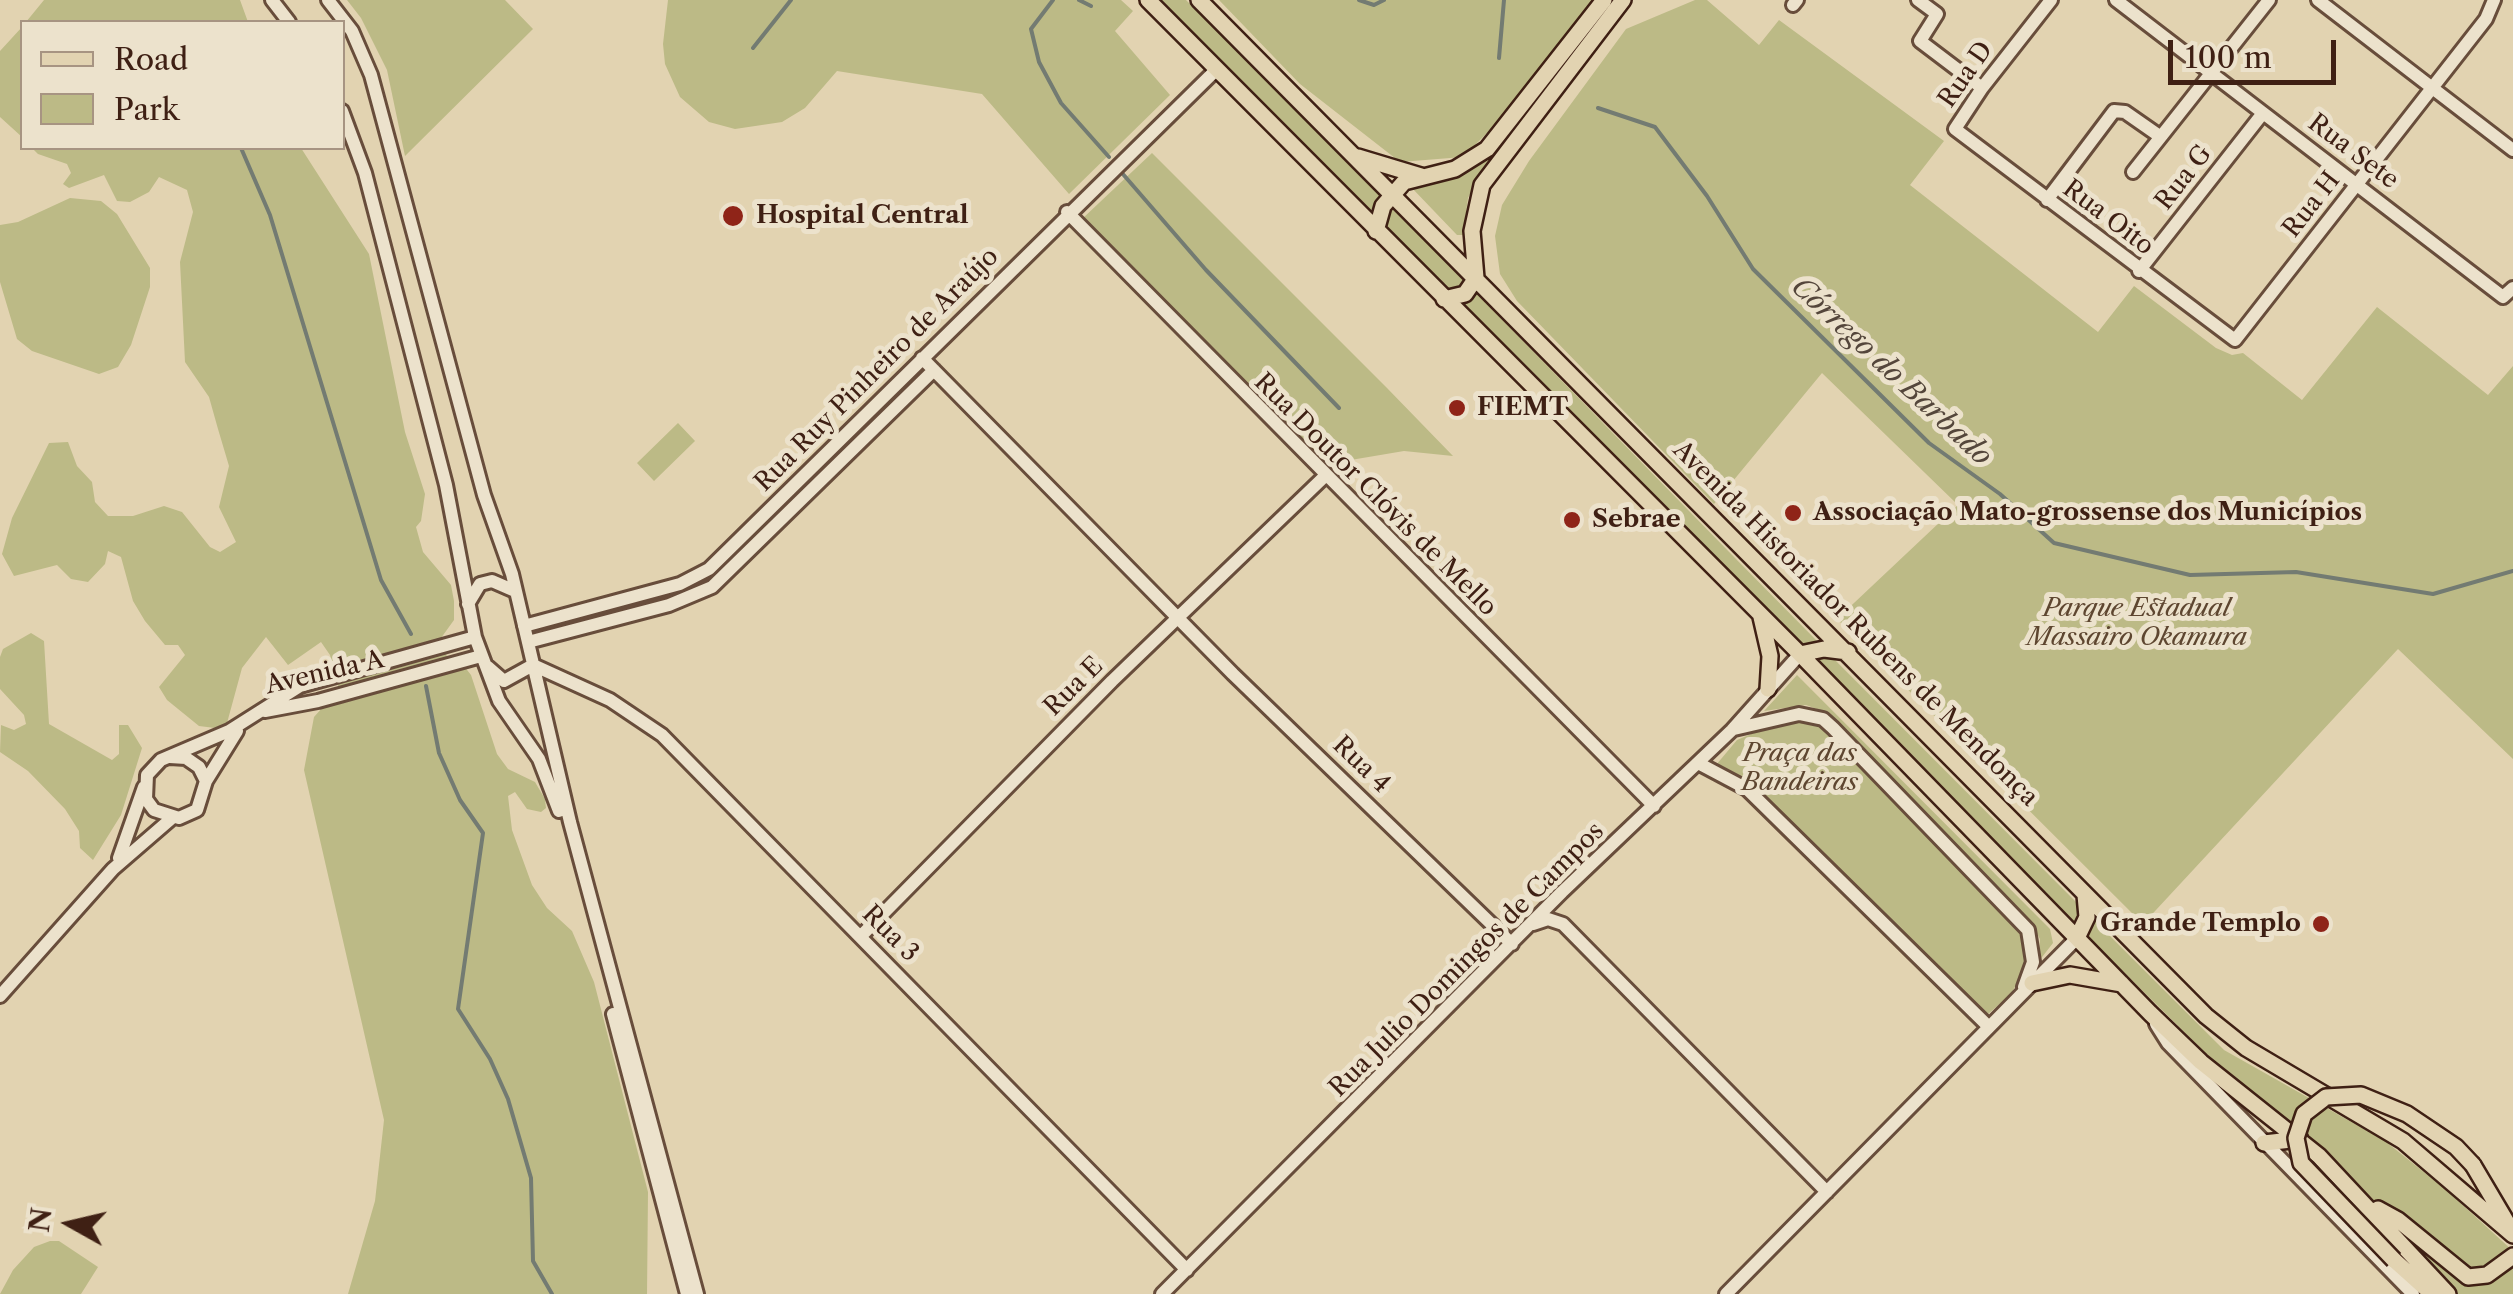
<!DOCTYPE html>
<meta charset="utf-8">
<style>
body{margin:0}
#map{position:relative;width:2513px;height:1294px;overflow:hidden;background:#e2d3b1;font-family:"Libre Caslon Text",serif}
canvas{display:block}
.legend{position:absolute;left:20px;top:20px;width:325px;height:130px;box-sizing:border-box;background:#ece2cc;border:2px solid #a79482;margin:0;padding:12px 18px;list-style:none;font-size:30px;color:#3f2014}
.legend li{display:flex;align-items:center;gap:20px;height:50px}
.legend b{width:50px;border:2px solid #a79482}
.north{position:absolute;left:20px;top:1174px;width:100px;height:100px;-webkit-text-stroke:8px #ece2cc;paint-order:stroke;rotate:278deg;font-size:28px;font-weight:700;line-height:40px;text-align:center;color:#3f2014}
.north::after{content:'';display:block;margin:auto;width:35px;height:45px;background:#3f2014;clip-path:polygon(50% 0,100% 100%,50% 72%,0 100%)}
.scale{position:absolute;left:2168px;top:40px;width:168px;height:45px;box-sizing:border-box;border:5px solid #3f2014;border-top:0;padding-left:12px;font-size:30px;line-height:35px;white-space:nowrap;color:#3f2014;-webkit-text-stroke:8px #ece2cc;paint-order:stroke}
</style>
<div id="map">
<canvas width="2513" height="1294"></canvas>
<ul class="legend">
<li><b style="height:12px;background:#e2d3b1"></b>Road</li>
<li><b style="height:28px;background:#bcba86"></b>Park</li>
</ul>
<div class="north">N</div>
<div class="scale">100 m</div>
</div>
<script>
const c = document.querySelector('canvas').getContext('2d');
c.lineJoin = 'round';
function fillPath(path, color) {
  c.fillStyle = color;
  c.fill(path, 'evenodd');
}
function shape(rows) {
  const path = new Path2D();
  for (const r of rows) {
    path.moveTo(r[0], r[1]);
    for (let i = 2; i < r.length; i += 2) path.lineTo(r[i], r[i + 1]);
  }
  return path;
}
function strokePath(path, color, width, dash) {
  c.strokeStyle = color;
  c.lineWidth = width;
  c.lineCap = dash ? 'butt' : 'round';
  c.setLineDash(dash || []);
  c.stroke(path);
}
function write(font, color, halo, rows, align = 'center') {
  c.font = font + ' "Libre Caslon Text",serif';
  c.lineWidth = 10;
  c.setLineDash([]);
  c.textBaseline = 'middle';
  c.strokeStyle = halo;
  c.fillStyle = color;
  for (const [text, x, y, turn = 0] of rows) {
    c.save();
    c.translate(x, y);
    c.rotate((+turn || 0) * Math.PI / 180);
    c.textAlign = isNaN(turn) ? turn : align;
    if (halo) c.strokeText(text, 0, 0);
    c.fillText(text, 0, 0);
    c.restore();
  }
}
fillPath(shape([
 [44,0,240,0,248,22,26,22],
 [347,0,505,0,533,29,405,156,387,70,361,18],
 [668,0,1121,0,1133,11,1115,31,1170,95,1069,194,982,94,837,71,805,108,782,122,735,129,709,122,680,97,665,64,663,44],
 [1161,0,1186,0,1381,197,1369,213],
 [1219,0,1596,0,1499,121,1463,157,1400,162,1300,84],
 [1695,0,1707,0,1759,45,1779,20,1944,141,1910,185,2098,332,2134,286,2216,348,2232,355,2243,353,2302,400,2377,307,2488,395,2513,366,2513,759,2398,649,2143,924,1837,619,1958,505,1822,373,1714,504,1517,301,1500,274,1495,236,1502,205,1529,161,1626,29],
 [22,27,22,137,0,117,0,51],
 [1572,53,1482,171,1468,198,1463,235,1457,235,1411,187,1450,176],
 [32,148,301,148,369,254,405,432,425,494,421,521,416,527,423,552,451,585,454,601,454,620,441,638,448,660,464,666,471,675,497,754,508,769,535,782,545,799,546,808,541,812,527,809,515,792,508,796,512,830,532,885,547,908,572,931,594,982,648,1192,647,1294,348,1294,375,1201,384,1120,304,770,314,717,339,689,330,655,321,642,288,665,266,637,242,668,227,723,215,728,199,726,167,700,159,687,185,655,178,645,165,645,145,621,133,601,121,557,108,551,105,564,88,582,71,579,57,565,14,576,2,554,12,518,49,443,68,442,77,466,92,482,95,502,108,516,133,516,164,506,182,512,210,547,220,552,236,542,219,507,229,466,218,429,209,397,185,362,180,262,193,212,187,190,159,177,149,192,130,202,117,201,104,175,69,188,63,184,71,173,67,164,38,154],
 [1152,153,1387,388,1453,456,1404,451,1327,464,1308,448,1082,219],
 [70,198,101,201,117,214,150,268,150,287,131,345,118,367,99,374,32,351,17,339,0,282,0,225,18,222],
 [1389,204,1469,286,1452,295,1382,225],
 [1473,290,1735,558,1821,645,1801,649,1460,304],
 [678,423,695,441,654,481,637,463],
 [31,633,44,641,49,724,112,760,119,754,119,725,128,725,142,748,121,815,93,860,80,848,79,831,65,809,28,771,0,752,1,725,14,730,26,724,24,715,0,689,0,657,3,649],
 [1810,656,1831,656,2079,905,2075,925],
 [1797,675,2050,929,2053,943,2039,961,2040,939,2029,919,1830,714,1806,705,1764,711],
 [1808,720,1823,723,2025,933,2025,969,2011,994,1988,1014,1752,786,1716,765,1737,740,1777,723],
 [2092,918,2224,1050,2385,1141,2445,1189,2513,1251,2513,1294,2455,1294,2359,1190,2240,1087,2084,933],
 [50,1241,59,1241,98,1267,81,1294,0,1294,13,1270,34,1247]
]), '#bcba86');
strokePath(shape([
 [1053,0,1031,29,1039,62,1061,103,1109,157],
 [1079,0,1091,6],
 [1359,0,1374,5,1384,0],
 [753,48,791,0],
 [1499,58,1504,0],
 [1598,108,1655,127,1707,196,1753,269,1929,443,2000,494,2054,543,2190,575,2296,572,2433,594,2513,571],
 [241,148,270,215,381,580,411,634],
 [1122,173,1206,270,1339,408],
 [426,686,439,753,460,800,483,833,458,1009,490,1059,508,1099,531,1178,533,1261,552,1294]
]), '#737b72', 4);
const minor = shape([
 [272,0,289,22],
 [328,0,352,31,371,75,484,495,512,574,570,822,697,1294],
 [1918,0,1937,14,1920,41,1982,88],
 [2051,0,1982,88,1955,129,2235,340,2486,19,2494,0],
 [2116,0,2503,297,2513,288],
 [2318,0,2513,150],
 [1793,5,1797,0],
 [342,111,365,173,446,485,475,637,499,701,539,759,559,811],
 [2133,172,2269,0],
 [2047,200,2114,111,2125,112,2158,135],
 [1067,212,1654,806],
 [2139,271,2263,113],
 [922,358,1233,674,1512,944],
 [468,604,480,584,492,581,515,591],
 [524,626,680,584,709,569,1217,69],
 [528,642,669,605,712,587,934,370],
 [488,667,504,681,533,665,610,700,662,735,1187,1270],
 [265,711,318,701,481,656],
 [1734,729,1799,714,1823,719,1833,728,2028,930,2033,962,2024,987],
 [170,757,186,758,199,767,206,781,197,810,179,818,154,810,146,799,147,775,161,760,229,731,300,686,475,637],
 [1698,763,1747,789,1989,1027],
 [206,781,237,731],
 [119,858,144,787],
 [1533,924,1548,919,1563,924,1827,1192],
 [861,936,1112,681,1324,477],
 [0,996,113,869,172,818],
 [613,1014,687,1294],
 [2156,1024,2168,1043,2413,1294],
 [1162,1294,1562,892,1732,730,1800,654],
 [1726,1294,2077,938]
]);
const major = shape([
 [1148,0,1800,654,2150,1013,2201,1062,2319,1156,2448,1294],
 [1199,0,2206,1016,2246,1048,2403,1141,2513,1235],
 [1358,157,1421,176],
 [1376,231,1383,206,1404,182,1455,169,1487,149,1604,0],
 [1444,299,1465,294,1476,278,1472,231,1482,185,1623,0],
 [1761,617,1770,656,1768,689],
 [1800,654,1824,649,1848,652],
 [2077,938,2087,917,2085,895],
 [2032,983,2070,975,2122,984],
 [2264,1143,2300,1139],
 [2473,1165,2509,1226],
 [2378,1209,2398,1220,2468,1277,2487,1275,2513,1256],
 [2394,1260,2432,1294]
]);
strokePath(minor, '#684d3b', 18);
strokePath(major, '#3f2014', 20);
strokePath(minor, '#ece2cc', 12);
strokePath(major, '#e2d3b1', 15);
const majorBridge = shape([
 [2394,1260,2301,1163,2296,1138,2304,1114,2326,1097,2361,1095,2407,1114,2456,1147,2473,1165]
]);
strokePath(majorBridge, '#3f2014', 20, []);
strokePath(majorBridge, '#e2d3b1', 15);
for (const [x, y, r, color] of [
 [733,216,12,"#8f2418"],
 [1457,408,10,"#8f2418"],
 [1793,513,10,"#8f2418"],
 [1572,520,10,"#8f2418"],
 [2321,924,10,"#8f2418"]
]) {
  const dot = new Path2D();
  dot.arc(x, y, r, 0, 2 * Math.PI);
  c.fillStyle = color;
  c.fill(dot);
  strokePath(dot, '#ece2cc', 4);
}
write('25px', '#3f2014', '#ece2cc', [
 ["Rua D",1966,75,-55],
 ["Rua Sete",2353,152,37],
 ["Rua G",2184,178,-52],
 ["Rua H",2312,205,-52],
 ["Rua Oito",2108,218,37],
 ["Rua Ruy Pinheiro de Araújo",877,370,-45],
 ["Rua Doutor Clóvis de Mello",1375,495,45],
 ["Avenida Historiador Rubens de Mendonça",1855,624,45],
 ["Avenida A",325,673,-13],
 ["Rua E",1074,687,-45],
 ["Rua 4",1361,765,44],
 ["Rua 3",890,934,45],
 ["Rua Julio Domingos de Campos",1467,960,-45]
]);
write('bold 25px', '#3f2014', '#ece2cc', [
 ["Hospital Central",756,216],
 ["FIEMT",1477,408],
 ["Associação Mato-grossense dos Municípios",1813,513],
 ["Sebrae",1592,520],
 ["Grande Templo",2301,924,"right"]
], 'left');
write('italic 25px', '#5e4630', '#ece2cc', [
 ["Parque Estadual",2137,609],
 ["Massairo Okamura",2137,638],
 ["Praça das",1800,754],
 ["Bandeiras",1800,783]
]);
write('italic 28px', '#54463b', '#ece2cc', [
 ["Córrego do Barbado",1891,372,43]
]);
</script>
